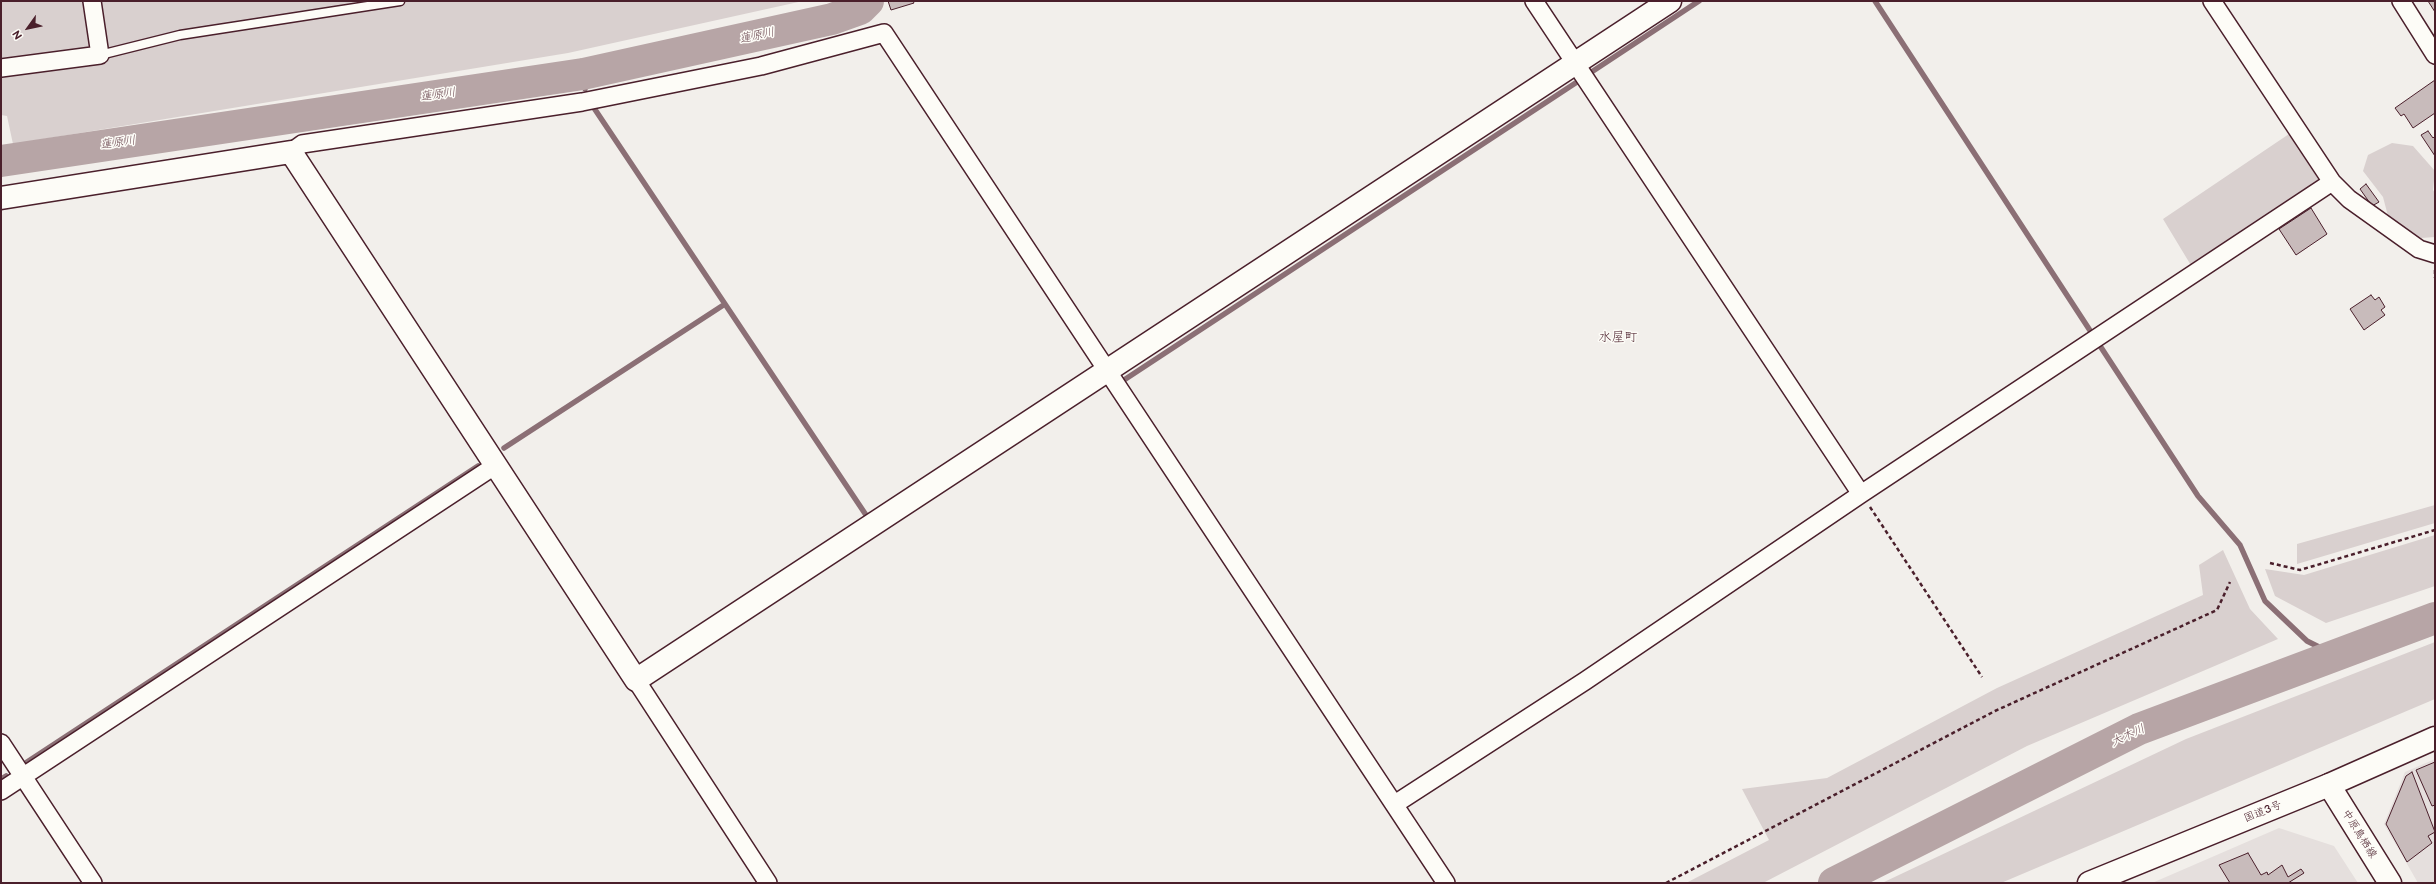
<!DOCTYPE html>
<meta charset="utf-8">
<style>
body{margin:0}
#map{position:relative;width:2436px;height:884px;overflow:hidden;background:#f2efeb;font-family:"Balsamiq Sans",sans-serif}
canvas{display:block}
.frame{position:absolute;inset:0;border:2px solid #4a1f2b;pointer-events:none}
.north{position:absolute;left:8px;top:8px;width:40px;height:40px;-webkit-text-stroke:3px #fdfcf7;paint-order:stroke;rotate:237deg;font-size:11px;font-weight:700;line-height:16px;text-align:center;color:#4a1f2b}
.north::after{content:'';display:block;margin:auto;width:14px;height:18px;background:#4a1f2b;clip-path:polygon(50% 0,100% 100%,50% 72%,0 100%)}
</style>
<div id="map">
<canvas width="2436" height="884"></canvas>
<div class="frame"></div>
<div class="north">N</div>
</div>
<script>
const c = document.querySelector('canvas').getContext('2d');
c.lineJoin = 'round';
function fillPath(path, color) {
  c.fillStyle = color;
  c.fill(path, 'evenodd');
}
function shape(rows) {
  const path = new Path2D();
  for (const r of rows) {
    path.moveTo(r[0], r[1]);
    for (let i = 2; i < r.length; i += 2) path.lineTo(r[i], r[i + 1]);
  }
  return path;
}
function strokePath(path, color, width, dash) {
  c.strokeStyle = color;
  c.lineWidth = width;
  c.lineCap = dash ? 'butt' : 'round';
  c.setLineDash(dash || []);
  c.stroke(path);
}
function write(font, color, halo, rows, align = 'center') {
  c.font = font + ' "Balsamiq Sans","Klee One",sans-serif';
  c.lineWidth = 3;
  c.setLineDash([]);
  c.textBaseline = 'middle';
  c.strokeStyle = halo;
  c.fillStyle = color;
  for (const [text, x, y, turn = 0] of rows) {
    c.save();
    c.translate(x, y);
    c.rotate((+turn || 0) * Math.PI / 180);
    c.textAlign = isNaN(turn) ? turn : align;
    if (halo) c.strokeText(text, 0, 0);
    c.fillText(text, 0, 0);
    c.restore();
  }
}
fillPath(shape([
 [2435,759,2435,883,2418,883,2384,824,2405,772],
 [2279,828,2334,846,2358,883,2152,883]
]), '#e5dfdd');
fillPath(shape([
 [1,1,803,1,568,53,13,144,7,116,1,115],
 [2289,134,2320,182,2192,267,2163,219],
 [2392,143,2413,146,2435,171,2433,190,2435,193,2435,237,2421,238,2388,216,2383,197,2363,171,2368,155],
 [2435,505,2435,523,2297,564,2297,544],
 [2435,535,2435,586,2326,623,2275,596,2265,569,2304,575],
 [2223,550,2250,609,2278,639,2027,746,1763,883,1686,883,1769,840,1742,789,1827,778,1997,688,2203,595,2199,565],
 [2435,642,2435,699,2001,883,1882,883,2186,739]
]), '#d9d0cf');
strokePath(shape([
 [868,1,869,1],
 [1875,1,2198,496,2240,545,2265,601,2307,641,2335,655],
 [1593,71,1699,1],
 [583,74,585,89],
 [592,105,868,518],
 [1124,380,1577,82],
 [504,448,725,304],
 [27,762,478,466],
 [1,779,6,776]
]), '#8b6f75', 5.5);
strokePath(shape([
 [1,161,583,74,832,19,860,9,868,1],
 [1834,883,2139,729,2435,618]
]), '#b7a5a6', 32);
const building = shape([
 [888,1,913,1,914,3,891,10,888,1],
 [2428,1,2435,1,2435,12,2428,1],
 [2435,80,2435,113,2413,128,2404,114,2401,116,2395,108,2435,80],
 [2428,131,2433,138,2435,136,2435,156,2421,135,2428,131],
 [2366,184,2379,202,2372,206,2360,189,2366,184],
 [2311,208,2327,234,2296,255,2279,229,2311,208],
 [2371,295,2375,300,2379,297,2385,307,2381,310,2385,315,2364,330,2350,309,2371,295],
 [2435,762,2435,805,2432,806,2416,770,2435,762],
 [2412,772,2435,832,2428,836,2432,843,2407,862,2386,824,2406,776,2412,772],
 [2248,853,2261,875,2267,872,2268,875,2282,865,2288,877,2301,869,2304,873,2288,883,2230,883,2219,865,2248,853]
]);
fillPath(building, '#c8bbbb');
strokePath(building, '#4a1f2b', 1);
const lane = shape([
 [100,55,180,35,400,1]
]);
const street = shape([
 [1534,1,1861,494],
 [2212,1,2332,182,2349,199,2419,249,2435,254],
 [2401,1,2435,55],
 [1,68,100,55,92,1],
 [291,152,302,144,582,102,761,66,884,33,1446,883],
 [636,680,768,883],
 [1,743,93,883],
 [1,791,496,465],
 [1395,804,1585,681,1861,494,2332,182]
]);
const secondary = shape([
 [1,198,291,152,636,680,1670,1],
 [2329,785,2390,883]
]);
const highway = shape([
 [2089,883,2329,785,2435,738]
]);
strokePath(lane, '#4a1f2b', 11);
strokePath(street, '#4a1f2b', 20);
strokePath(secondary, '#4a1f2b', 25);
strokePath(highway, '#4a1f2b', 25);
strokePath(shape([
 [2435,270,2435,278],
 [1870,507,1982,677],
 [2270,563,2300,570,2435,530],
 [1666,883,1995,711,2217,610,2230,582]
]), '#4a1f2b', 2.5, [4, 3]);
strokePath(lane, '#fdfcf7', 8);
strokePath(street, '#fdfcf7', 17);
strokePath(secondary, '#fdfcf7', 22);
strokePath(highway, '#fdfcf7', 22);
write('11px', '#4a1f2b', '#fdfcf7', [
 ["国道3号",2263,812,-22],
 ["中原鳥栖線",2359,834,58]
]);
write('italic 12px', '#704e56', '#fdfcf7', [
 ["蓮原川",757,36,-12],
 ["蓮原川",438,95,-8],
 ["蓮原川",118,143,-8],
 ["大木川",2128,736,-25]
]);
write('13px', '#4a1f2b', '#fdfcf7', [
 ["水屋町",1618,338]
]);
</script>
